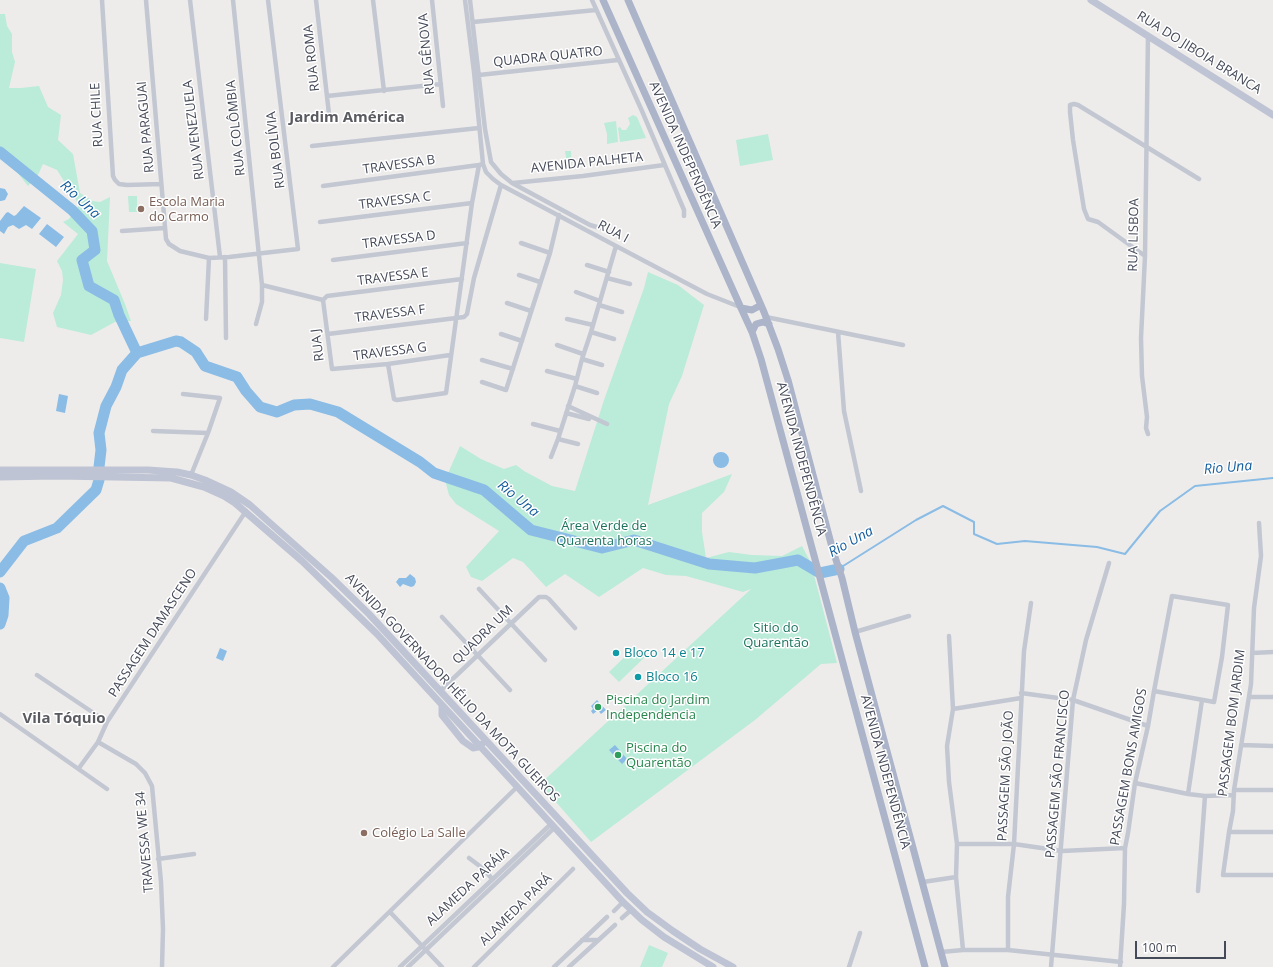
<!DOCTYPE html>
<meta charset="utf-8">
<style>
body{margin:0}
#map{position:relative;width:1273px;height:967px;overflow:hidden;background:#eeeceb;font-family:"Open Sans",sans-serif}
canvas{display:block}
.scale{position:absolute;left:1135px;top:941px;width:91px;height:18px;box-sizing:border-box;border:2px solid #454a58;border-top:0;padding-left:5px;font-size:12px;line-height:14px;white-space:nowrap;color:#454a58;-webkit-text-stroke:3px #fff;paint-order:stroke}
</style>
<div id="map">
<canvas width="1273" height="967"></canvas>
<div class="scale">100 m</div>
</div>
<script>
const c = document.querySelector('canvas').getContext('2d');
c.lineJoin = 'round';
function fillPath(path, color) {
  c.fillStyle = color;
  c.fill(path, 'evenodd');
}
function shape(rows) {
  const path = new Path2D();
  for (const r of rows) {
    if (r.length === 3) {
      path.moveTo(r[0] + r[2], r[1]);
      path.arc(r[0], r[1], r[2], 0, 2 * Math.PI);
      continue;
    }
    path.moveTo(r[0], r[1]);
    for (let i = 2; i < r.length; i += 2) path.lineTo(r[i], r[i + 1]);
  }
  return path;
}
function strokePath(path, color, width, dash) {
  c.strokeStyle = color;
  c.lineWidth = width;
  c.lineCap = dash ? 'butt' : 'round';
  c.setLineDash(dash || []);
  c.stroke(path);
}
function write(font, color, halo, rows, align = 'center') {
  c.font = font + ' "Open Sans",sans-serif';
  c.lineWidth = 3;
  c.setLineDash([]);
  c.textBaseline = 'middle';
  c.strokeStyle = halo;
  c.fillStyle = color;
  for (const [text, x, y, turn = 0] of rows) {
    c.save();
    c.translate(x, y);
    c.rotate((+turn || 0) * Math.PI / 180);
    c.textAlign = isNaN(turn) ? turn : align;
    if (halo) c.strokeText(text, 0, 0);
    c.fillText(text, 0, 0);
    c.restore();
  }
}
fillPath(shape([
 [0,14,5,14,7,26,12,34,12,52,15,62,9,88,21,88,39,86,48,107,61,115,58,140,73,154,80,193,93,201,100,202,110,197,107,261,125,304,131,321,115,322,91,335,57,327,53,313,61,295,63,280,62,271,57,261,78,234,63,222,69,219,79,205,57,170,43,164,38,175,28,186,0,151],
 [633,115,637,117,646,138,620,142,618,128,620,127,622,130,626,130,630,124,628,118],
 [616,121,618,142,607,144,607,134,604,123],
 [768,134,773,160,740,166,736,140],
 [565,151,571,151,572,168,568,169],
 [128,196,137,196,137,212,129,212],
 [0,263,36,269,24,342,0,338],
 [648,272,678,285,704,305,682,376,669,404,648,505,732,474,724,492,702,513,702,532,706,558,729,552,752,555,782,556,802,546,811,563,801,567,814,575,837,663,821,664,755,720,591,842,540,784,751,589,743,592,686,576,666,575,643,568,599,597,565,574,546,587,523,562,513,558,482,581,471,577,466,567,499,531,456,504,449,495,445,480,460,446,481,459,504,469,516,465,524,471,552,486,575,491,604,400,644,288],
 [635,647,645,657,619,682,609,672],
 [649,945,668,953,662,967,640,967]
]), '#bbebd9');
fillPath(shape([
 [0,188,5,189,8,194,5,200,1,201,0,201],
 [24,206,41,218,32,229,26,225,19,229,13,225,8,227,4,234,0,231,0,221,6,213,8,212,14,216,16,215],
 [47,224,64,237,56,247,39,234],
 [59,394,68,396,65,413,56,411],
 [721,460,8],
 [410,574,415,578,416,582,414,586,411,587,403,584,400,587,396,582,399,578,406,578],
 [220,648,227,651,223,661,216,658],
 [597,700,606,710,601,714,597,709,597,711,593,714,591,711,593,709,591,706],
 [615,745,627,759,622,764,609,750]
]), '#8abce5');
strokePath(shape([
 [840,568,916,520,943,506,974,522,974,534,997,544,1025,541,1097,547,1125,554,1160,511,1195,486,1273,478]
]), '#8abce5', 2);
strokePath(shape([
 [0,152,72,210,92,231,95,250,82,260,89,286,114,300,119,315,137,353,176,341,181,342,196,352,205,366,237,377,246,391,260,407,277,412,294,405,310,404,338,412,420,462,434,473,484,490,531,530,602,548,634,540,709,564,755,568,798,560,820,573,839,569],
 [0,572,24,541,57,528,96,490,99,480,99,467,101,450,99,433,106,406,116,387,122,370,137,353],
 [0,588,4,598,3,615,0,624]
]), '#8abce5', 11);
strokePath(shape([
 [102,0,113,176,115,180,119,184,127,185,161,184],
 [146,0,166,239,169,244,180,251,209,258,229,257,298,249,268,0],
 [190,0,220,257],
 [233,0,262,285,262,302,256,324],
 [316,0,329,114],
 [373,0,384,91],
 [432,0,443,106],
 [465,0,474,72,483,164,486,172,493,179,501,185,616,246,707,294,740,307],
 [470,0,485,129,491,162,501,174,512,183,590,225,600,228],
 [592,0,642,111,684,210,684,216],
 [473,22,596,10],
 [1148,35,1145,256,1141,338,1142,376,1147,417,1146,428,1148,434],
 [479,75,618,60],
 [327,96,441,84],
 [312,146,479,128],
 [513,183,583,176,664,165],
 [323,186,479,165],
 [320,222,472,203],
 [122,231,165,228],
 [521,243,550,253],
 [1145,256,1098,222,1088,219,1084,209,1073,140,1070,112,1070,105,1074,104,1078,105,1199,179],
 [225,257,226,338],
 [333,260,467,243],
 [587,265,609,272],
 [519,275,540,282],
 [607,278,630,284],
 [262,285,323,300],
 [576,292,600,301],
 [507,303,531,311],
 [599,305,622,312],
 [766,317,903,345],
 [206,319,209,258],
 [567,319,593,325],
 [591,332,614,339],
 [838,332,844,411,861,491],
 [328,334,464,317,467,314,474,278,501,185],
 [501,334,522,341],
 [557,345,583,354],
 [450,355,388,364,332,369,323,300,327,296,462,279],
 [582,359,602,365],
 [482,360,513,369],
 [388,364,394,399,397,400,446,393,472,203,479,165,483,164],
 [547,371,577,379],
 [482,382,506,390,550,253,559,215],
 [575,386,597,393],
 [183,394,220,398,208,433,191,475],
 [568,406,607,424],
 [566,413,589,419],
 [533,424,560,431],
 [153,431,208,433],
 [558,439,578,444],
 [551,457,558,439,575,386,582,359,591,332,616,246],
 [1259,523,1261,556,1254,608,1251,684,1234,790,1233,811,1229,832,1223,875,1273,875],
 [479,589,545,660],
 [442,617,510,690],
 [855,632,909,616],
 [949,636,953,709,947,746,949,782,957,844,956,877,963,950],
 [1252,653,1273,652],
 [37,675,107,722],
 [440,691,539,597,546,597,549,599,575,628],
 [1021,693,1073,700,1148,726],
 [1249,697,1273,697],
 [953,709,1021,698],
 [0,714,107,789],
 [98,742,136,764,145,773,152,786,161,882,163,929,162,967],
 [1241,745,1273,746],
 [79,768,98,742,107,722,246,511],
 [1135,783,1188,794,1205,796,1234,795],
 [1234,790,1273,790],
 [1188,794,1202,700],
 [1229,832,1273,832],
 [957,844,1014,844,1062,851,1125,848],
 [469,858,485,870,492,879],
 [158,859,194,854],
 [923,882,956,877],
 [1198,891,1205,796],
 [614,911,623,902],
 [390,912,442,967],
 [622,918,631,910],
 [582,940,597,940],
 [1008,950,1008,897,1014,844,1024,651,1031,603],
 [941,952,963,950,1008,950,1121,962],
 [333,967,517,787],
 [400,967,551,824],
 [408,967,554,828],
 [474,967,573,869],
 [554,967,607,917],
 [569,967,615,925],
 [849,967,860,933],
 [1051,967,1073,700,1086,640,1109,563],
 [1120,967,1124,904,1125,848,1128,833,1135,783,1148,726,1154,691,1172,596,1228,605,1222,657,1214,702,1154,691]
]), '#c2c7d2', 4.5);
strokePath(shape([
 [1091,0,1273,115],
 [0,470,148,470,177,472,191,475,205,480,231,492,250,505,269,522,331,577,369,614,627,893,647,912,673,931,700,949,733,967],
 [0,477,56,476,171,478,204,487,224,496,235,503,302,561,377,634,623,902,642,920,664,937,713,967],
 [442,706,442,715,463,741,473,748,478,747,482,744]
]), '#bfc4d4', 7);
strokePath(shape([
 [603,0,741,308,752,332,761,359,925,967],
 [628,0,764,312,778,349,788,380,833,551,842,578,855,632,945,967],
 [741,308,752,310,761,305],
 [752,332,756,324,763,322,769,324]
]), '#acb4ca', 7);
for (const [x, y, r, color] of [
 [141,209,4,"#8d6e63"],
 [616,653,4,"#0f9aa8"],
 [638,677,4,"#0f9aa8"],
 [598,707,4,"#2e9e5b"],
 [618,755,4,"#2e9e5b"],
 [364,833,4,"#8d6e63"]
]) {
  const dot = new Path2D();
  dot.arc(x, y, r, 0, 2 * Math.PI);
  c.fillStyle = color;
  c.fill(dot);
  strokePath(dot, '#fff', 1.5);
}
write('13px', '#454a58', '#fff', [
 ["RUA DO JIBOIA BRANCA",1199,53,32],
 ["RUA GÊNOVA",427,54,-95],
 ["QUADRA QUATRO",548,57,-6],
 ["RUA ROMA",312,58,-96],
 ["RUA CHILE",97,115,-93],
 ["RUA PARAGUAI",146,127,-95],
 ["RUA COLÔMBIA",236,128,-96],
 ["RUA VENEZUELA",194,130,-97],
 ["RUA BOLÍVIA",276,150,-97],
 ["AVENIDA INDEPENDÊNCIA",685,155,66],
 ["AVENIDA PALHETA",587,163,-6],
 ["TRAVESSA B",399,165,-8],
 ["TRAVESSA C",395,201,-7],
 ["RUA I",613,232,28],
 ["RUA LISBOA",1134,235,-89],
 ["TRAVESSA D",399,240,-7],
 ["TRAVESSA E",393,277,-7],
 ["TRAVESSA F",390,314,-7],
 ["RUA J",318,345,-97],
 ["TRAVESSA G",390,352,-7],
 ["AVENIDA INDEPENDÊNCIA",801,459,75],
 ["PASSAGEM DAMASCENO",153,633,-57],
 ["QUADRA UM",483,635,-44],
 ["AVENIDA GOVERNADOR HÉLIO DA MOTA GUEIROS",452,688,47],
 ["PASSAGEM BOM JARDIM",1232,723,-83],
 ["PASSAGEM BONS AMIGOS",1129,767,-80],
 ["AVENIDA INDEPENDÊNCIA",885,772,75],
 ["PASSAGEM SÃO FRANCISCO",1058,774,-85],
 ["PASSAGEM SÃO JOÃO",1006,776,-87],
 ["TRAVESSA WE 34",145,842,-95],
 ["ALAMEDA PARÁIA",468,887,-43],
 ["ALAMEDA PARÁ",516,910,-45]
]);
write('13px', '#785e54', '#fff', [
 ["Escola Maria",149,202],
 ["do Carmo",149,217],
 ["Colégio La Salle",372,833]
], 'left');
write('13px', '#1b735d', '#fff', [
 ["Área Verde de",604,526],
 ["Quarenta horas",604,541],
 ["Sitio do",776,628],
 ["Quarentão",776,643]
]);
write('13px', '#0d838f', '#fff', [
 ["Bloco 14 e 17",624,653],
 ["Bloco 16",646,677]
], 'left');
write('13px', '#27864d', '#fff', [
 ["Piscina do Jardim",606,700],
 ["Independencia",606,715],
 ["Piscina do",626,748],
 ["Quarentão",626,763]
], 'left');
write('italic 14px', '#145d9c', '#fff', [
 ["Rio Una",80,200,43],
 ["Rio Una",1228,468,-5],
 ["Rio Una",518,499,39],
 ["Rio Una",851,542,-29]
]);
write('bold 15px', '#595a60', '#fff', [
 ["Jardim América",347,118],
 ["Vila Tóquio",64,719]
]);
</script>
